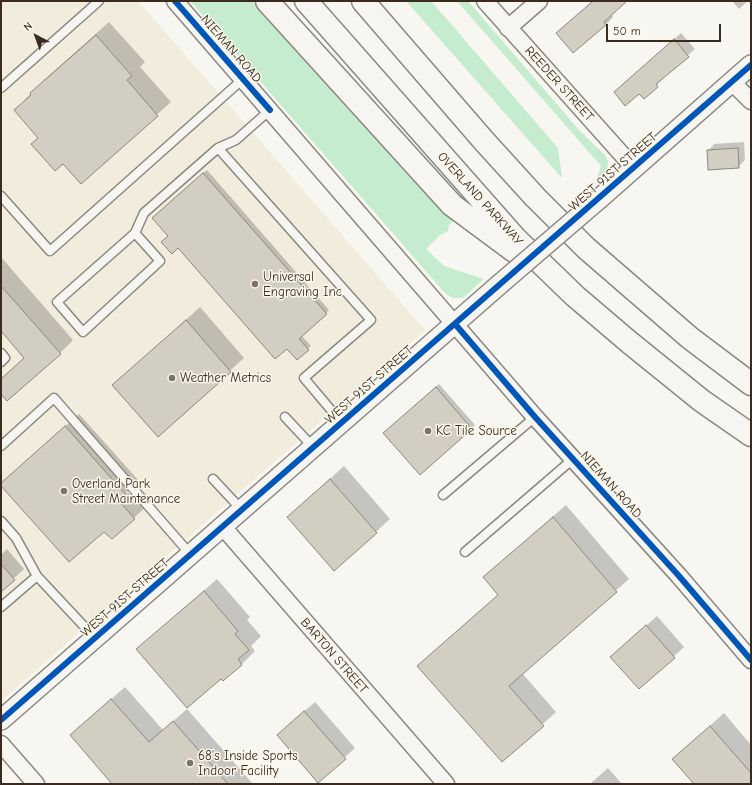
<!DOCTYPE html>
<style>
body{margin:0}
#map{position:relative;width:752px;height:785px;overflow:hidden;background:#f8f6f0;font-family:"Comic Neue",sans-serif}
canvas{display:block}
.frame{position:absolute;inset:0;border:2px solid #3b2a1e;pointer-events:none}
.north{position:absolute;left:16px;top:16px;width:40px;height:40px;-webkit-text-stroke:3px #fbf7ec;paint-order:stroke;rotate:319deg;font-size:11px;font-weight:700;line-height:16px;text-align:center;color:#3b2a1e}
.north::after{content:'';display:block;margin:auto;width:14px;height:18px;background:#3b2a1e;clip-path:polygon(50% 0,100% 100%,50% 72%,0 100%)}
.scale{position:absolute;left:606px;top:24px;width:115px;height:18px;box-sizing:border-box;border:2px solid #3b2a1e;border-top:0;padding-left:5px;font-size:12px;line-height:14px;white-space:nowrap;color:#3b2a1e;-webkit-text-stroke:3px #fbf7ec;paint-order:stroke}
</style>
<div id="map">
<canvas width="752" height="785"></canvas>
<div class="frame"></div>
<div class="north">N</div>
<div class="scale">50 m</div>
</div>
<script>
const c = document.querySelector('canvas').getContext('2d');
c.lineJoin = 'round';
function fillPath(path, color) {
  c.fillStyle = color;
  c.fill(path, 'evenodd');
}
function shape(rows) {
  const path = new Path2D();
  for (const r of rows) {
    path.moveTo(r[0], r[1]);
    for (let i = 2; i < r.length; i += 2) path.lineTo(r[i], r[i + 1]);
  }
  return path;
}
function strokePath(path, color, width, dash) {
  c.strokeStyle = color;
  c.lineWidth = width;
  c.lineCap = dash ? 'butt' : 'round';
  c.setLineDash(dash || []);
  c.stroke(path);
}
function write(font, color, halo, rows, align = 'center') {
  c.font = font + ' "Comic Neue",sans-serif';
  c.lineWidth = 3;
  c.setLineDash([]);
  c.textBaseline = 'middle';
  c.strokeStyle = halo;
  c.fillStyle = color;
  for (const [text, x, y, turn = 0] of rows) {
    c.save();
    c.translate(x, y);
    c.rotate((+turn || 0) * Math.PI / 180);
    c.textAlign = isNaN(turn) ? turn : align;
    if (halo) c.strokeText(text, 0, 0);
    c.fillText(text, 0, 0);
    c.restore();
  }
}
fillPath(shape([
 [1,1,138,1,425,330,1,701]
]), '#f2ecdd');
fillPath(shape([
 [190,1,252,1,453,221,449,225,448,231,439,236,426,249,444,266,484,279,463,298,452,298,445,293],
 [406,1,431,1,558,148,562,178],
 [457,1,468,1,580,131,606,156,608,162,607,171,595,184,601,166]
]), '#c5ecce');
fillPath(shape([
 [593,1,626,1,611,14,613,17,606,25,558,33],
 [732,1,748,1,739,9],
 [109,22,145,62,140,67,171,102,81,182,15,110,44,80],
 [681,33,695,49,662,78,663,79,644,97,652,59],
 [744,142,745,160,738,167,708,151,714,144],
 [207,170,329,310,301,335,311,346,297,359,169,236,156,215],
 [1,257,73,340,60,353,1,392,1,379,25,357,1,330],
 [200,307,244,358,158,435,114,385],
 [439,384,475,425,420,474,387,430],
 [79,414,140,482,134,489,148,505,112,538,105,531,1,484],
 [344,466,390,519,334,570,288,517],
 [566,505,629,579,522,673,556,712,502,761,418,666,499,594,484,577],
 [7,549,24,569,1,590,1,555],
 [217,579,250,617,247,620,261,636,251,646,255,651,242,664,223,680,221,677,138,649],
 [657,616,684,647,639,688,611,657],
 [125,687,163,730,187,709,253,784,114,784,71,735],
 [315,702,355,748,318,781,288,725],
 [724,713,751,745,751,784,695,784,674,759],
 [608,768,622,784,590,784]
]), '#0003');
const building = shape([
 [593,1,627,1,604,22,606,25,573,53,556,33,593,1],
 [96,35,132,76,127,80,158,116,81,184,63,164,55,171,31,144,38,138,14,110,31,95,30,93,96,35],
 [674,39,689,57,656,84,658,87,644,99,639,94,625,106,614,92,674,39],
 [738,148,739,168,708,170,707,150,738,148],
 [203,173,327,314,299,339,309,350,297,360,287,349,275,359,178,248,172,254,161,242,168,236,152,218,203,173],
 [1,286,61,354,7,401,1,394,1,379,24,358,1,331,1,286],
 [186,320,231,372,158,437,112,385,186,320],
 [436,387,472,429,420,475,383,433,436,387],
 [65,426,127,496,121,503,135,519,112,539,104,532,69,562,1,486,1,483,65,426],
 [330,479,377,533,334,571,287,517,330,479],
 [553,517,617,592,509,686,544,726,502,762,417,666,498,595,483,577,553,517],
 [1,564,15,580,1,592,1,564],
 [204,591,238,631,235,634,249,650,238,659,242,665,223,681,221,679,187,708,136,649,204,591],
 [646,625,675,658,639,689,610,657,646,625],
 [111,699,149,742,173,721,228,784,112,784,70,735,111,699],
 [304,711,346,759,318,783,277,735,304,711],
 [710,726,751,773,751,784,694,784,672,759,710,726]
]);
fillPath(building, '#d3cec2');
strokePath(building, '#8b8781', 1);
const service = shape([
 [1,88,99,1],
 [218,148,371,320,304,378,342,423],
 [1,196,50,251,243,79],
 [135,233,160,261,83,332,57,302,135,233,144,213,218,148,236,140,270,110],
 [1,353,5,358,1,362],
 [285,417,313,447],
 [1,446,54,398,191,555],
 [213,479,242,510],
 [443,495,535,417],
 [1,521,16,538,37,576,95,638],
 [465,552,573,459],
 [1,607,37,576]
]);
const minor = shape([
 [175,1,535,417,679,576,751,660],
 [485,1,634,168],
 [508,28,539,1],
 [732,82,751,101],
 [223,527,446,784],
 [1,744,36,784]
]);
const tertiary = shape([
 [599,199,751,65],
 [1,720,500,284]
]);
const motorway = shape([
 [267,1,452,205,514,251],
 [306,1,516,239,575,296,629,342,702,401,751,435],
 [363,1,484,141,535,197,586,248,690,338,751,384]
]);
strokePath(service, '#8b8781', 11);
strokePath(minor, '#8b8781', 19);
strokePath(tertiary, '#8b8781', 22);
strokePath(motorway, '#8b8781', 25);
strokePath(service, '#f6f5f1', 8);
strokePath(minor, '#f6f5f1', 16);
strokePath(tertiary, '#f6f5f1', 19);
strokePath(motorway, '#f6f5f1', 22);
const tertiaryBridge = shape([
 [500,284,599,199]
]);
strokePath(tertiaryBridge, '#8b8781', 22, []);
strokePath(tertiaryBridge, '#f6f5f1', 19);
strokePath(shape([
 [175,1,270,110],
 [455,324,535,417,679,576,751,660],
 [1,720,751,65]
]), '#0057b8', 6);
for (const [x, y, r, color] of [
 [255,284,4,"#7d7168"],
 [172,378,4,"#7d7168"],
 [428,431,4,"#7d7168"],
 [64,491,4,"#7d7168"],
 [190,763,4,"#7d7168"]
]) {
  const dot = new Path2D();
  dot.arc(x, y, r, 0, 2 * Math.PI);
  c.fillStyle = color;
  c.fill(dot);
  strokePath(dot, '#fbf7ec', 1.5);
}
write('13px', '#3b2a1e', '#fbf7ec', [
 ["NIEMAN ROAD",231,49,49],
 ["REEDER STREET",559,84,48],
 ["WEST 91ST STREET",613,172,-41],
 ["OVERLAND PARKWAY",480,199,48],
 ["WEST 91ST STREET",369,385,-41],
 ["NIEMAN ROAD",611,485,48],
 ["WEST 91ST STREET",125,598,-41],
 ["BARTON STREET",334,656,49]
]);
write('13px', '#3b2a1e', '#fbf7ec', [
 ["Universal",263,277],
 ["Engraving Inc",263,292],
 ["Weather Metrics",180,378],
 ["KC Tile Source",436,431],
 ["Overland Park",72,484],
 ["Street Maintenance",72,499],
 ["68's Inside Sports",198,756],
 ["Indoor Facility",198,771]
], 'left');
</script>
